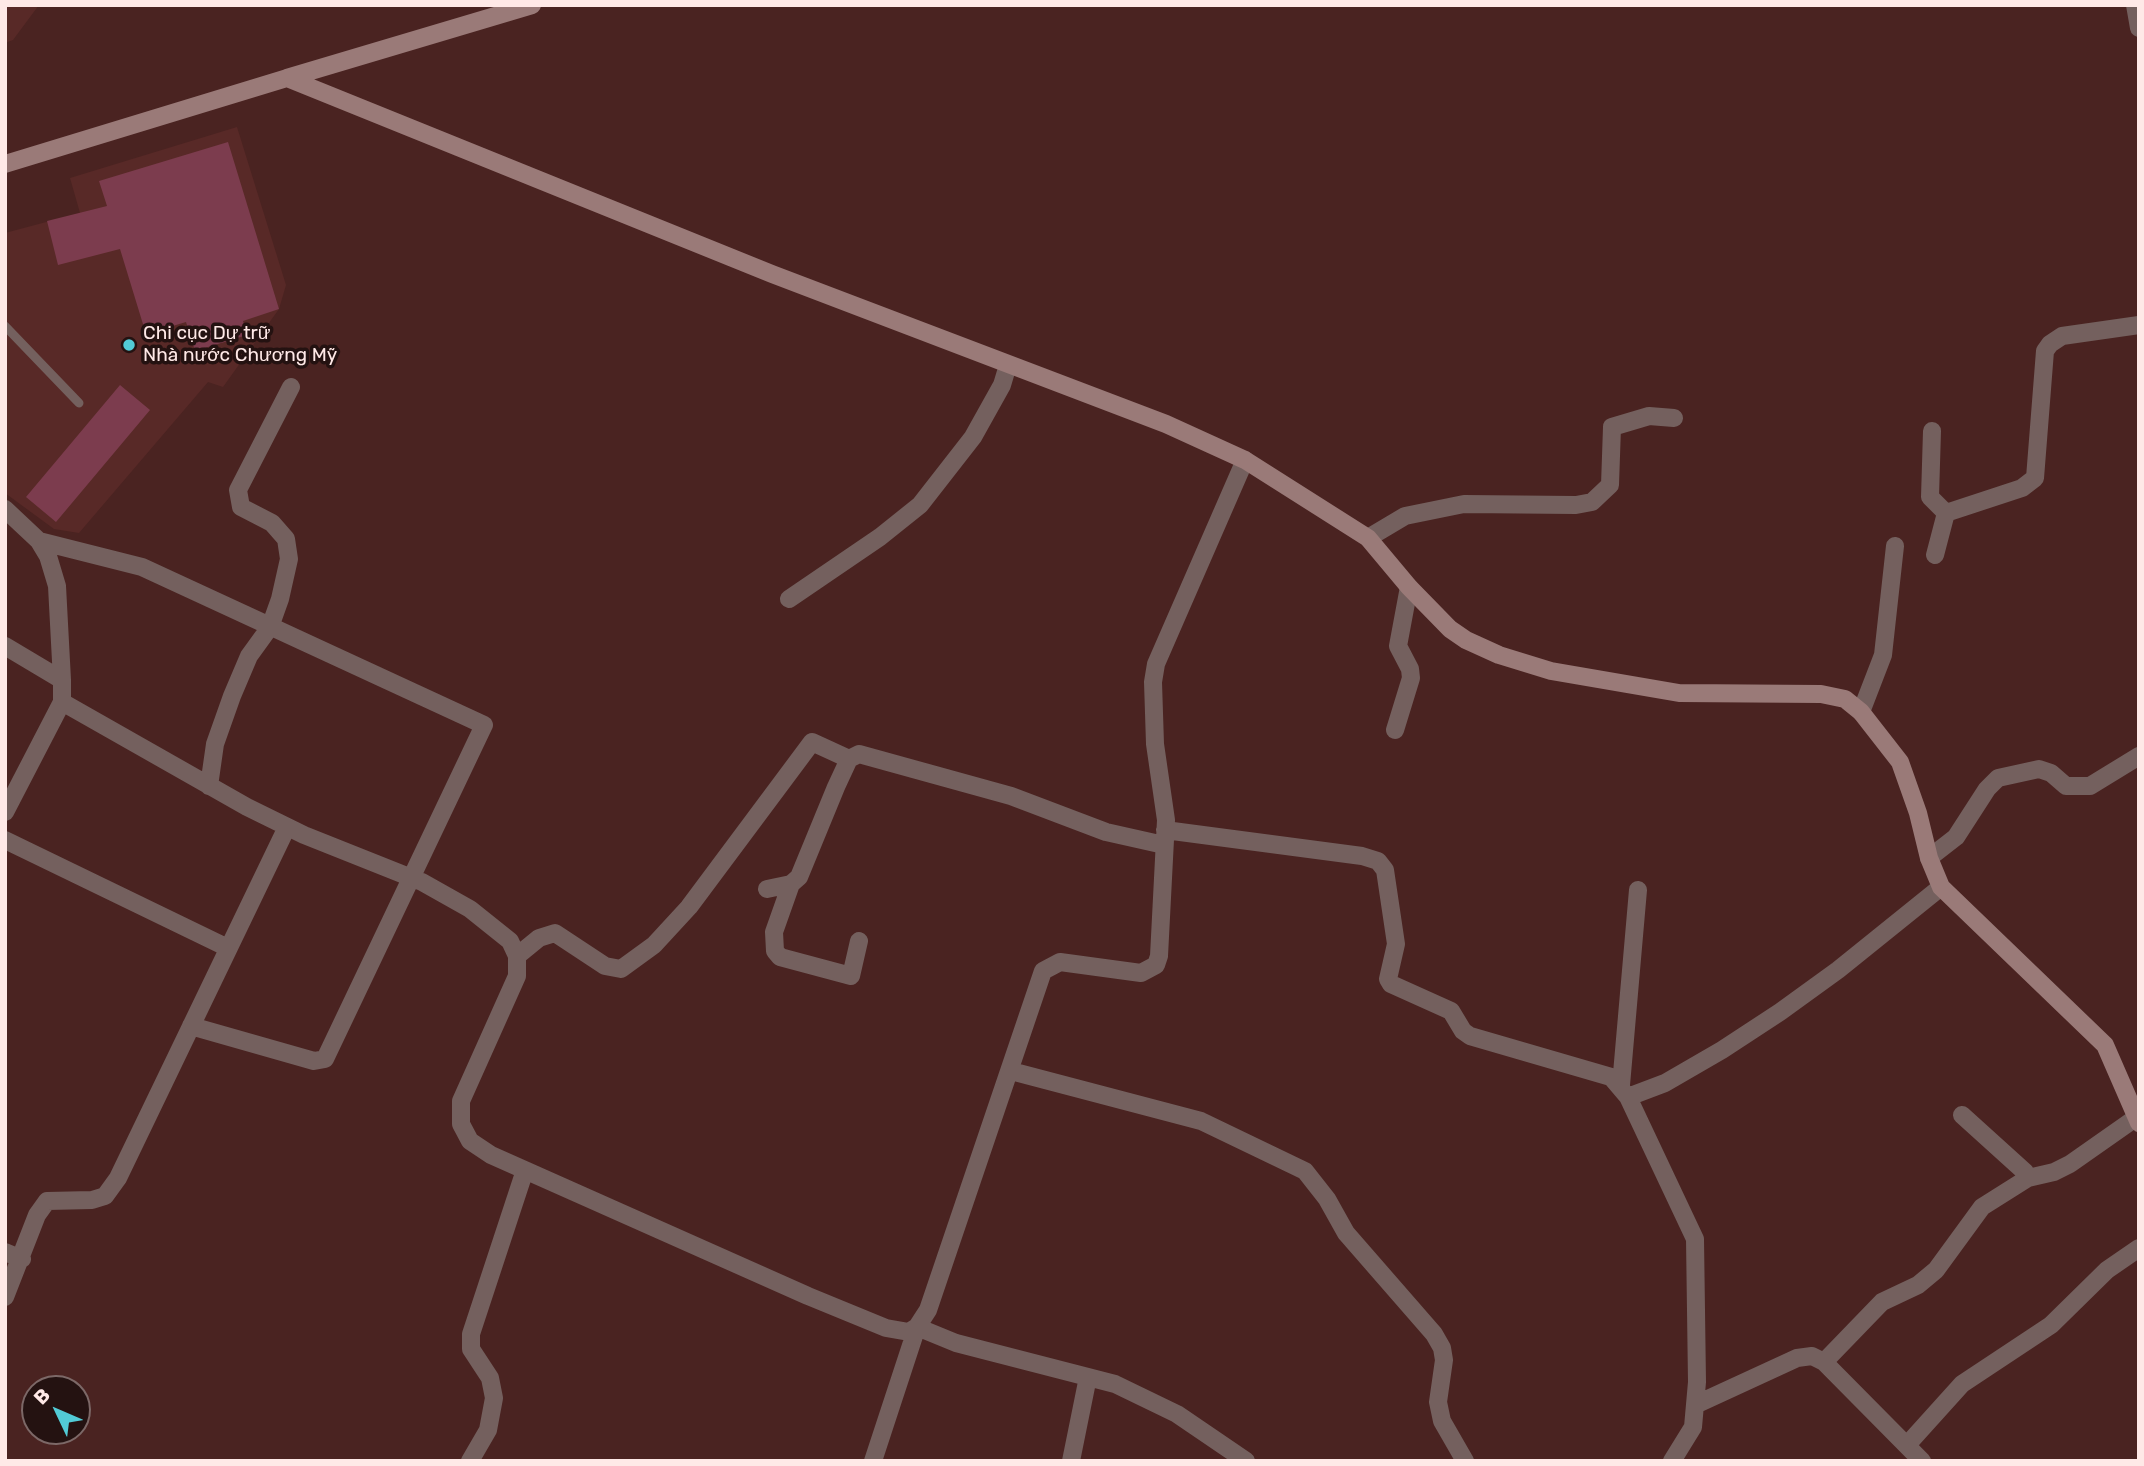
<!DOCTYPE html>
<meta charset="utf-8">
<style>
body{margin:0}
#map{position:relative;width:2144px;height:1466px;overflow:hidden;background:#4a2321;font-family:Rubik,sans-serif}
canvas{display:block}
.frame{position:absolute;inset:0;border:7px solid #ffe9e7;pointer-events:none}
.north{position:absolute;left:21px;top:1375px;width:70px;height:70px;box-sizing:border-box;background:#241211;border:2px solid #7c6867;border-radius:50%;rotate:314deg;font-size:19px;font-weight:700;line-height:28px;text-align:center;color:#ffe9e7}
.north::after{content:'';display:block;margin:auto;width:24px;height:32px;background:#52cbd6;clip-path:polygon(50% 0,100% 100%,50% 72%,0 100%)}
</style>
<div id="map">
<canvas width="2144" height="1466"></canvas>
<div class="frame"></div>
<div class="north">B</div>
</div>
<script>
const c = document.querySelector('canvas').getContext('2d');
c.lineJoin = 'round';
function fillPath(path, color) {
  c.fillStyle = color;
  c.fill(path, 'evenodd');
}
function shape(rows) {
  const path = new Path2D();
  for (const r of rows) {
    path.moveTo(r[0], r[1]);
    for (let i = 2; i < r.length; i += 2) path.lineTo(r[i], r[i + 1]);
  }
  return path;
}
function strokePath(path, color, width, dash) {
  c.strokeStyle = color;
  c.lineWidth = width;
  c.lineCap = dash ? 'butt' : 'round';
  c.setLineDash(dash || []);
  c.stroke(path);
}
function write(font, color, halo, rows, align = 'center') {
  c.font = font + ' Rubik,sans-serif';
  c.lineWidth = 7;
  c.setLineDash([]);
  c.textBaseline = 'middle';
  c.strokeStyle = halo;
  c.fillStyle = color;
  for (const [text, x, y, turn = 0] of rows) {
    c.save();
    c.translate(x, y);
    c.rotate((+turn || 0) * Math.PI / 180);
    c.textAlign = isNaN(turn) ? turn : align;
    if (halo) c.strokeText(text, 0, 0);
    c.fillText(text, 0, 0);
    c.restore();
  }
}
fillPath(shape([
 [5,5,39,5,13,40,5,43],
 [237,127,286,285,279,309,223,387,208,382,79,533,54,529,5,493,5,233,80,213,70,178]
]), '#582927');
fillPath(shape([
 [228,142,279,309,243,321,247,335,195,351,186,322,146,334,120,249,58,265,47,221,107,206,99,181],
 [120,385,150,410,56,522,26,497]
]), '#7c3c4e');
strokePath(shape([
 [5,326,79,403]
]), '#74605e', 9);
strokePath(shape([
 [2135,5,2139,28],
 [1932,431,1930,497,1946,513],
 [5,509,39,541,48,556,57,586,62,680,62,702,5,812],
 [1368,538,1405,516,1464,504,1576,505,1592,502,1610,485,1612,427,1649,416,1674,418],
 [39,541,142,567,484,725,325,1059,314,1061,191,1026],
 [1935,555,1946,513,2022,488,2035,478,2045,351,2050,344,2062,336,2139,325],
 [789,599,880,537,920,505,973,437,1002,385,1008,365],
 [5,646,62,680],
 [62,702,247,807,304,835,422,882,470,909,510,941,517,956,517,976,461,1101,461,1124,470,1141,491,1155,808,1296,886,1328,909,1332,917,1327,928,1310,1043,971,1060,962,1141,973,1156,965,1159,956,1166,820,1155,744,1153,682,1156,664,1245,460],
 [1861,712,1883,655,1895,546],
 [1395,730,1411,678,1410,669,1398,646,1409,587],
 [209,786,215,744,232,696,249,656,270,627,280,599,289,559,286,539,272,523,241,507,238,490,291,387],
 [1165,830,1362,856,1378,861,1385,870,1396,944,1388,979,1391,984,1451,1011,1463,1031,1470,1036,1611,1077,1628,1097],
 [5,840,228,948],
 [1929,858,1956,837,1987,789,1998,778,2039,769,2051,773,2066,786,2090,786,2139,756],
 [791,884,774,932,775,951,780,957,851,976,859,941],
 [767,889,791,884,799,877,836,787,849,759,859,754,1011,796,1106,832,1164,845],
 [517,956,539,938,555,933,605,966,621,969,654,945,689,907,812,742,849,759],
 [1011,1071,1201,1121,1305,1171,1327,1199,1346,1233,1434,1334,1442,1348,1444,1360,1438,1402,1442,1421,1465,1461],
 [1621,1085,1638,890],
 [2028,1178,2054,1172,2070,1164,2137,1117],
 [5,1252,22,1259],
 [5,1297,37,1215,47,1201,92,1200,105,1196,118,1178,287,827],
 [1824,1362,1882,1302,1918,1285,1936,1270,1982,1207,2028,1178,2025,1172,1962,1115],
 [1695,1405,1797,1358,1812,1356,1824,1362,1922,1461],
 [1907,1445,1962,1384,2051,1325,2107,1270,2139,1248],
 [470,1461,488,1430,494,1398,490,1378,471,1349,471,1334,525,1170],
 [873,1461,917,1327,956,1343,1115,1384,1177,1414,1246,1461],
 [1071,1461,1088,1377],
 [1672,1461,1693,1427,1697,1382,1695,1239,1628,1097,1665,1083,1722,1050,1780,1012,1838,970,1941,887]
]), '#74605e', 18);
strokePath(shape([
 [287,78,532,5],
 [5,164,287,78,772,274,1166,424,1245,460,1368,538,1409,587,1450,629,1466,640,1499,655,1551,671,1679,693,1821,694,1845,699,1861,712,1900,762,1918,813,1929,858,1941,887,2105,1045,2139,1123]
]), '#9a7a78', 18);
for (const [x, y, r, color] of [
 [129,345,7,"#52cbd6"]
]) {
  const dot = new Path2D();
  dot.arc(x, y, r, 0, 2 * Math.PI);
  c.fillStyle = color;
  c.fill(dot);
  strokePath(dot, '#241211', 2.5);
}
write('19px', '#ffe9e7', '#241211', [
 ["Chi cục Dự trữ",143,334],
 ["Nhà nước Chương Mỹ",143,356]
], 'left');
</script>
